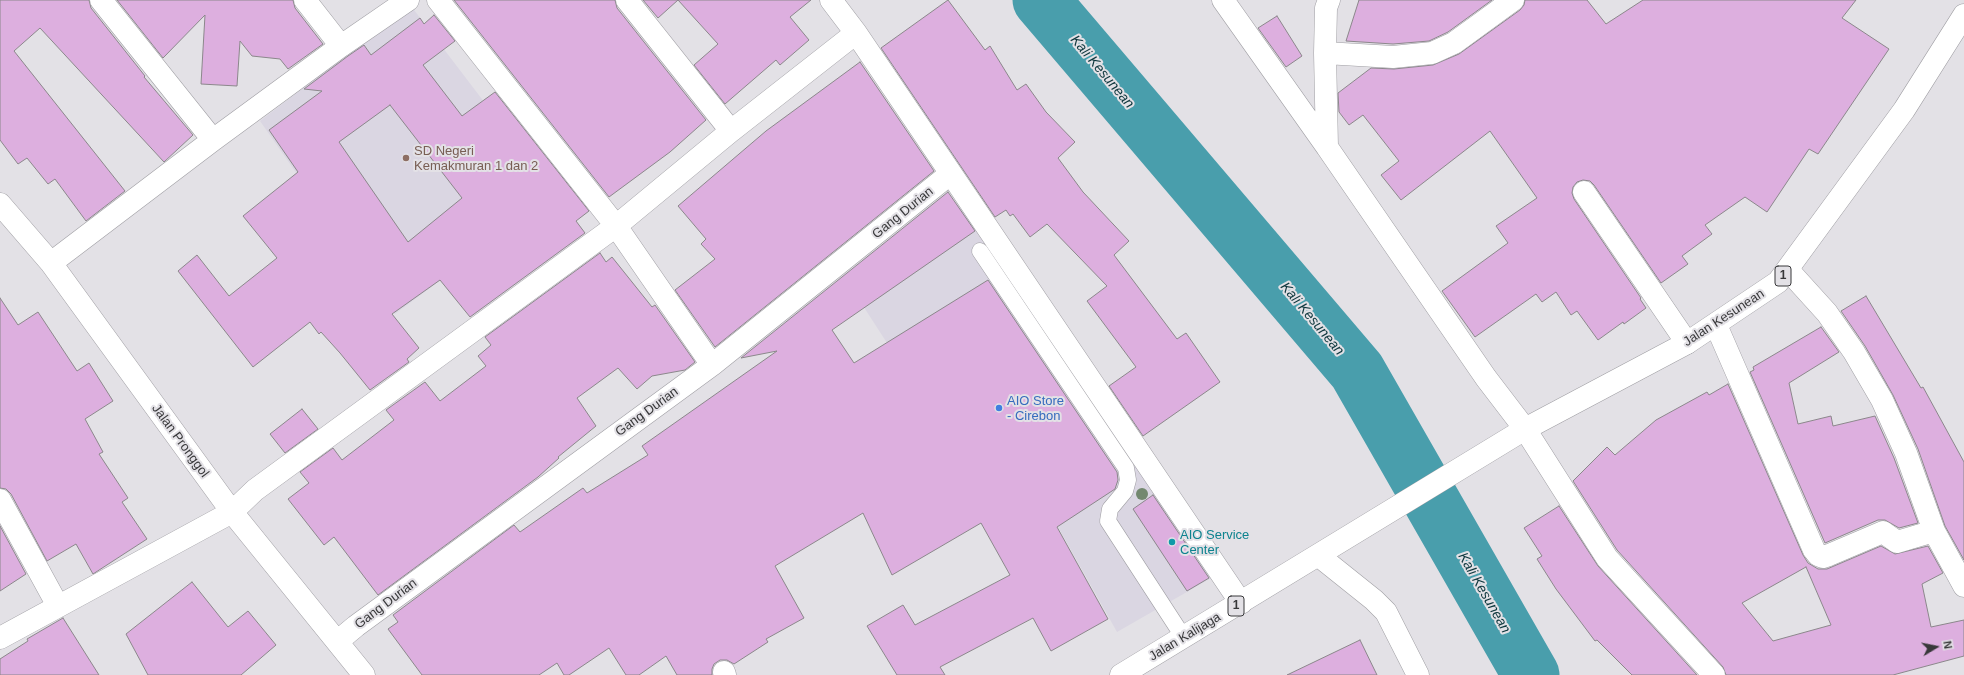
<!DOCTYPE html>
<style>
body{margin:0}
#map{position:relative;width:1964px;height:675px;overflow:hidden;background:#e3e1e6;font-family:Arial,sans-serif}
canvas{display:block}
.north{position:absolute;left:1916px;top:627px;width:40px;height:40px;-webkit-text-stroke:3px #e3e1e6;paint-order:stroke;rotate:80deg;font-size:11px;font-weight:700;line-height:16px;text-align:center;color:#38383a}
.north::after{content:'';display:block;margin:auto;width:14px;height:18px;background:#38383a;clip-path:polygon(50% 0,100% 100%,50% 72%,0 100%)}
</style>
<div id="map">
<canvas width="1964" height="675"></canvas>
<div class="north">N</div>
</div>
<script>
const c = document.querySelector('canvas').getContext('2d');
c.lineJoin = 'round';
function fillPath(path, color) {
  c.fillStyle = color;
  c.fill(path, 'evenodd');
}
function shape(rows) {
  const path = new Path2D();
  for (const r of rows) {
    path.moveTo(r[0], r[1]);
    for (let i = 2; i < r.length; i += 2) path.lineTo(r[i], r[i + 1]);
  }
  return path;
}
function strokePath(path, color, width, dash) {
  c.strokeStyle = color;
  c.lineWidth = width;
  c.lineCap = dash ? 'butt' : 'round';
  c.setLineDash(dash || []);
  c.stroke(path);
}
function write(font, color, halo, rows, align = 'center') {
  c.font = font + ' Arial,sans-serif';
  c.lineWidth = 4;
  c.setLineDash([]);
  c.textBaseline = 'middle';
  c.strokeStyle = halo;
  c.fillStyle = color;
  for (const [text, x, y, turn = 0] of rows) {
    c.save();
    c.translate(x, y);
    c.rotate((+turn || 0) * Math.PI / 180);
    c.textAlign = isNaN(turn) ? turn : align;
    if (halo) c.strokeText(text, 0, 0);
    c.fillText(text, 0, 0);
    c.restore();
  }
}
fillPath(shape([
 [411,6,555,195,395,314,260,121],
 [945,202,957,204,977,231,1213,577,1117,632,1040,495,982,526,889,346,845,278]
]), '#dad6e2');
strokePath(shape([
 [1041,0,1357,371,1531,675]
]), '#499eac', 57);
const building = shape([
 [0,0,89,0,91,8,145,76,144,77,193,135,164,162,40,28,14,51,125,191,86,221,55,179,48,184,27,158,18,164,0,140,0,0],
 [117,0,293,0,295,8,323,44,288,69,280,59,252,56,240,41,237,86,201,84,205,15,163,58,117,0],
 [454,0,615,0,617,8,706,120,670,152,609,197,454,0],
 [643,0,811,0,790,17,809,40,780,65,776,60,725,104,694,65,718,44,678,0,658,18,643,0],
 [948,0,985,50,990,46,1017,90,1026,84,1046,112,1075,142,1058,158,1083,192,1129,241,1114,255,1177,339,1186,333,1220,382,1143,436,1109,386,1136,367,1087,301,1107,286,1047,224,1030,237,1013,214,1010,216,1006,210,995,217,881,48,948,0],
 [1359,0,1492,0,1448,32,1429,41,1393,44,1346,41,1359,0],
 [1525,0,1587,0,1606,24,1643,0,1856,0,1842,18,1889,49,1818,154,1809,149,1767,212,1745,197,1705,225,1712,234,1682,256,1688,264,1661,283,1594,185,1590,181,1583,180,1577,182,1573,187,1572,193,1574,199,1641,298,1640,299,1646,308,1624,324,1623,322,1598,340,1577,311,1571,315,1556,292,1542,302,1536,294,1475,337,1442,291,1508,243,1496,226,1537,198,1490,131,1401,200,1381,175,1399,161,1363,115,1349,125,1339,112,1338,93,1371,68,1394,69,1433,65,1459,54,1520,10,1524,5,1525,0],
 [434,15,455,41,423,65,462,116,495,92,589,211,576,221,585,233,470,317,440,280,392,314,419,348,407,359,409,362,370,390,340,353,321,332,319,334,310,322,253,367,178,271,197,255,229,296,277,258,243,216,298,172,269,130,322,91,304,89,348,56,364,45,371,55,420,18,424,24,434,15],
 [390,105,462,198,408,242,339,142,390,105],
 [1277,16,1302,56,1286,67,1258,28,1277,16],
 [860,62,934,171,715,347,675,290,715,259,701,244,706,239,678,206,766,131,860,62],
 [948,192,975,231,832,330,854,363,988,280,1117,472,1118,480,1115,489,1057,527,1108,619,1051,651,1033,618,940,667,945,675,897,675,867,626,903,605,915,625,1010,575,981,523,892,575,863,513,775,566,804,618,766,639,768,642,734,664,727,660,720,660,714,664,712,669,712,675,677,675,666,656,639,675,626,675,609,648,569,675,564,675,557,663,539,675,422,675,388,629,398,622,393,615,514,525,520,532,583,488,587,493,648,455,642,446,777,351,741,358,948,192],
 [600,253,606,262,612,257,652,307,655,305,695,362,685,370,652,376,637,389,618,368,577,398,596,426,558,457,559,458,538,477,378,595,334,537,324,545,288,499,309,483,300,472,333,448,342,460,394,420,386,410,425,382,440,401,486,366,478,356,491,345,485,337,600,253],
 [1866,296,1921,388,1923,387,1964,462,1964,560,1945,526,1918,449,1893,395,1865,346,1841,311,1866,296],
 [0,298,18,325,38,312,77,371,89,363,113,401,85,419,103,452,99,454,128,498,122,502,147,539,93,574,76,544,47,561,11,494,6,489,0,488,0,298],
 [1821,327,1839,352,1789,383,1798,424,1831,416,1833,426,1875,416,1894,458,1918,523,1899,528,1885,520,1878,520,1825,543,1750,372,1754,370,1753,367,1821,327],
 [1728,384,1803,555,1808,563,1818,569,1827,569,1881,546,1895,554,1928,546,1943,573,1922,584,1931,627,1964,620,1964,656,1893,675,1726,675,1723,667,1617,550,1573,481,1607,447,1615,455,1656,420,1707,392,1709,395,1728,384],
 [1806,567,1831,625,1773,641,1742,603,1806,567],
 [302,409,318,429,285,453,270,434,302,409],
 [1153,495,1209,578,1187,591,1133,509,1153,495],
 [1559,506,1598,566,1697,675,1632,675,1597,640,1595,641,1556,589,1537,559,1542,556,1524,528,1559,506],
 [0,526,26,574,0,591,0,526],
 [192,582,228,627,248,611,276,645,241,675,148,675,126,634,192,582],
 [63,618,99,675,0,675,0,659,28,641,27,639,63,618],
 [1360,640,1377,675,1287,675,1360,640]
]);
fillPath(building, '#ddafdf');
strokePath(building, '#8b878b', 1);
const service = shape([
 [980,251,1126,468,1128,480,1125,491,1110,509,1108,521,1184,638]
]);
const minor = shape([
 [101,0,213,140],
 [305,0,341,46],
 [438,0,616,226,712,365],
 [627,0,731,131],
 [831,0,856,33,1241,603],
 [1223,0,1327,147],
 [1329,0,1326,8,1325,53,1327,147,1486,378,1525,429,1607,558,1714,675],
 [1325,53,1393,57,1432,53,1454,43,1513,0],
 [1584,192,1687,343],
 [0,204,51,263,232,512,364,675],
 [51,263,213,140,341,46,408,0],
 [1788,270,1827,313,1854,352,1882,400,1906,453,1934,531,1964,586],
 [1716,325,1814,550,1818,555,1823,557,1829,555,1883,532,1897,542,1934,531],
 [0,500,58,606],
 [1319,556,1374,600,1386,612,1418,675],
 [0,638,232,512,255,490,616,226,731,131,856,33],
 [338,641,356,626,712,365,950,174],
 [724,672,725,675]
]);
const trunk = shape([
 [1121,675,1525,429,1687,343,1778,282,1904,110,1964,15]
]);
strokePath(service, '#9f9ea3', 17);
strokePath(minor, '#9f9ea3', 23);
strokePath(trunk, '#9f9ea3', 23);
strokePath(service, '#fff', 16);
strokePath(minor, '#fff', 22);
strokePath(trunk, '#fff', 22);
c.fillStyle = '#73886f';
for (const [x, y] of [
 [1142,494]
]) {
  c.beginPath();
  c.arc(x, y, 6, 0, 2 * Math.PI);
  c.fill();
}
for (const [x, y, r, color] of [
 [406,158,4,"#8d6e63"],
 [999,408,4,"#3f7fe0"],
 [1172,542,4,"#0f9aa8"]
]) {
  const dot = new Path2D();
  dot.arc(x, y, r, 0, 2 * Math.PI);
  c.fillStyle = color;
  c.fill(dot);
  strokePath(dot, '#e3e1e6', 1.5);
}
for (const [x, y, w] of [
 [1783,276,16],
 [1236,606,16]
]) {
  const box = new Path2D();
  box.roundRect(x - w / 2, y - 10, w, 20, 3);
  c.fillStyle = '#e3e1e6';
  c.fill(box);
  strokePath(box, '#38383a', 1);
}
write('bold 12px', '#38383a', null, [
 ["1",1783,276],
 ["1",1236,606]
]);
write('13px', '#785e54', '#e3e1e6', [
 ["SD Negeri",414,151],
 ["Kemakmuran 1 dan 2",414,166]
], 'left');
write('13px', '#38383a', '#e3e1e6', [
 ["Gang Durian",903,213,-39],
 ["Jalan Kesunean",1724,318,-33],
 ["Gang Durian",647,412,-36],
 ["Jalan Pronggol",180,441,54],
 ["Gang Durian",386,604,-37],
 ["Jalan Kalijaga",1185,637,-31]
]);
write('13px', '#366cbe', '#e3e1e6', [
 ["AIO Store",1007,401],
 ["- Cirebon",1007,416]
], 'left');
write('13px', '#0d838f', '#e3e1e6', [
 ["AIO Service",1180,535],
 ["Center",1180,550]
], 'left');
write('italic 14px', '#0e373d', '#e3e1e6', [
 ["Kali Kesunean",1102,72,50],
 ["Kali Kesunean",1312,319,50],
 ["Kali Kesunean",1484,593,60]
]);
</script>
